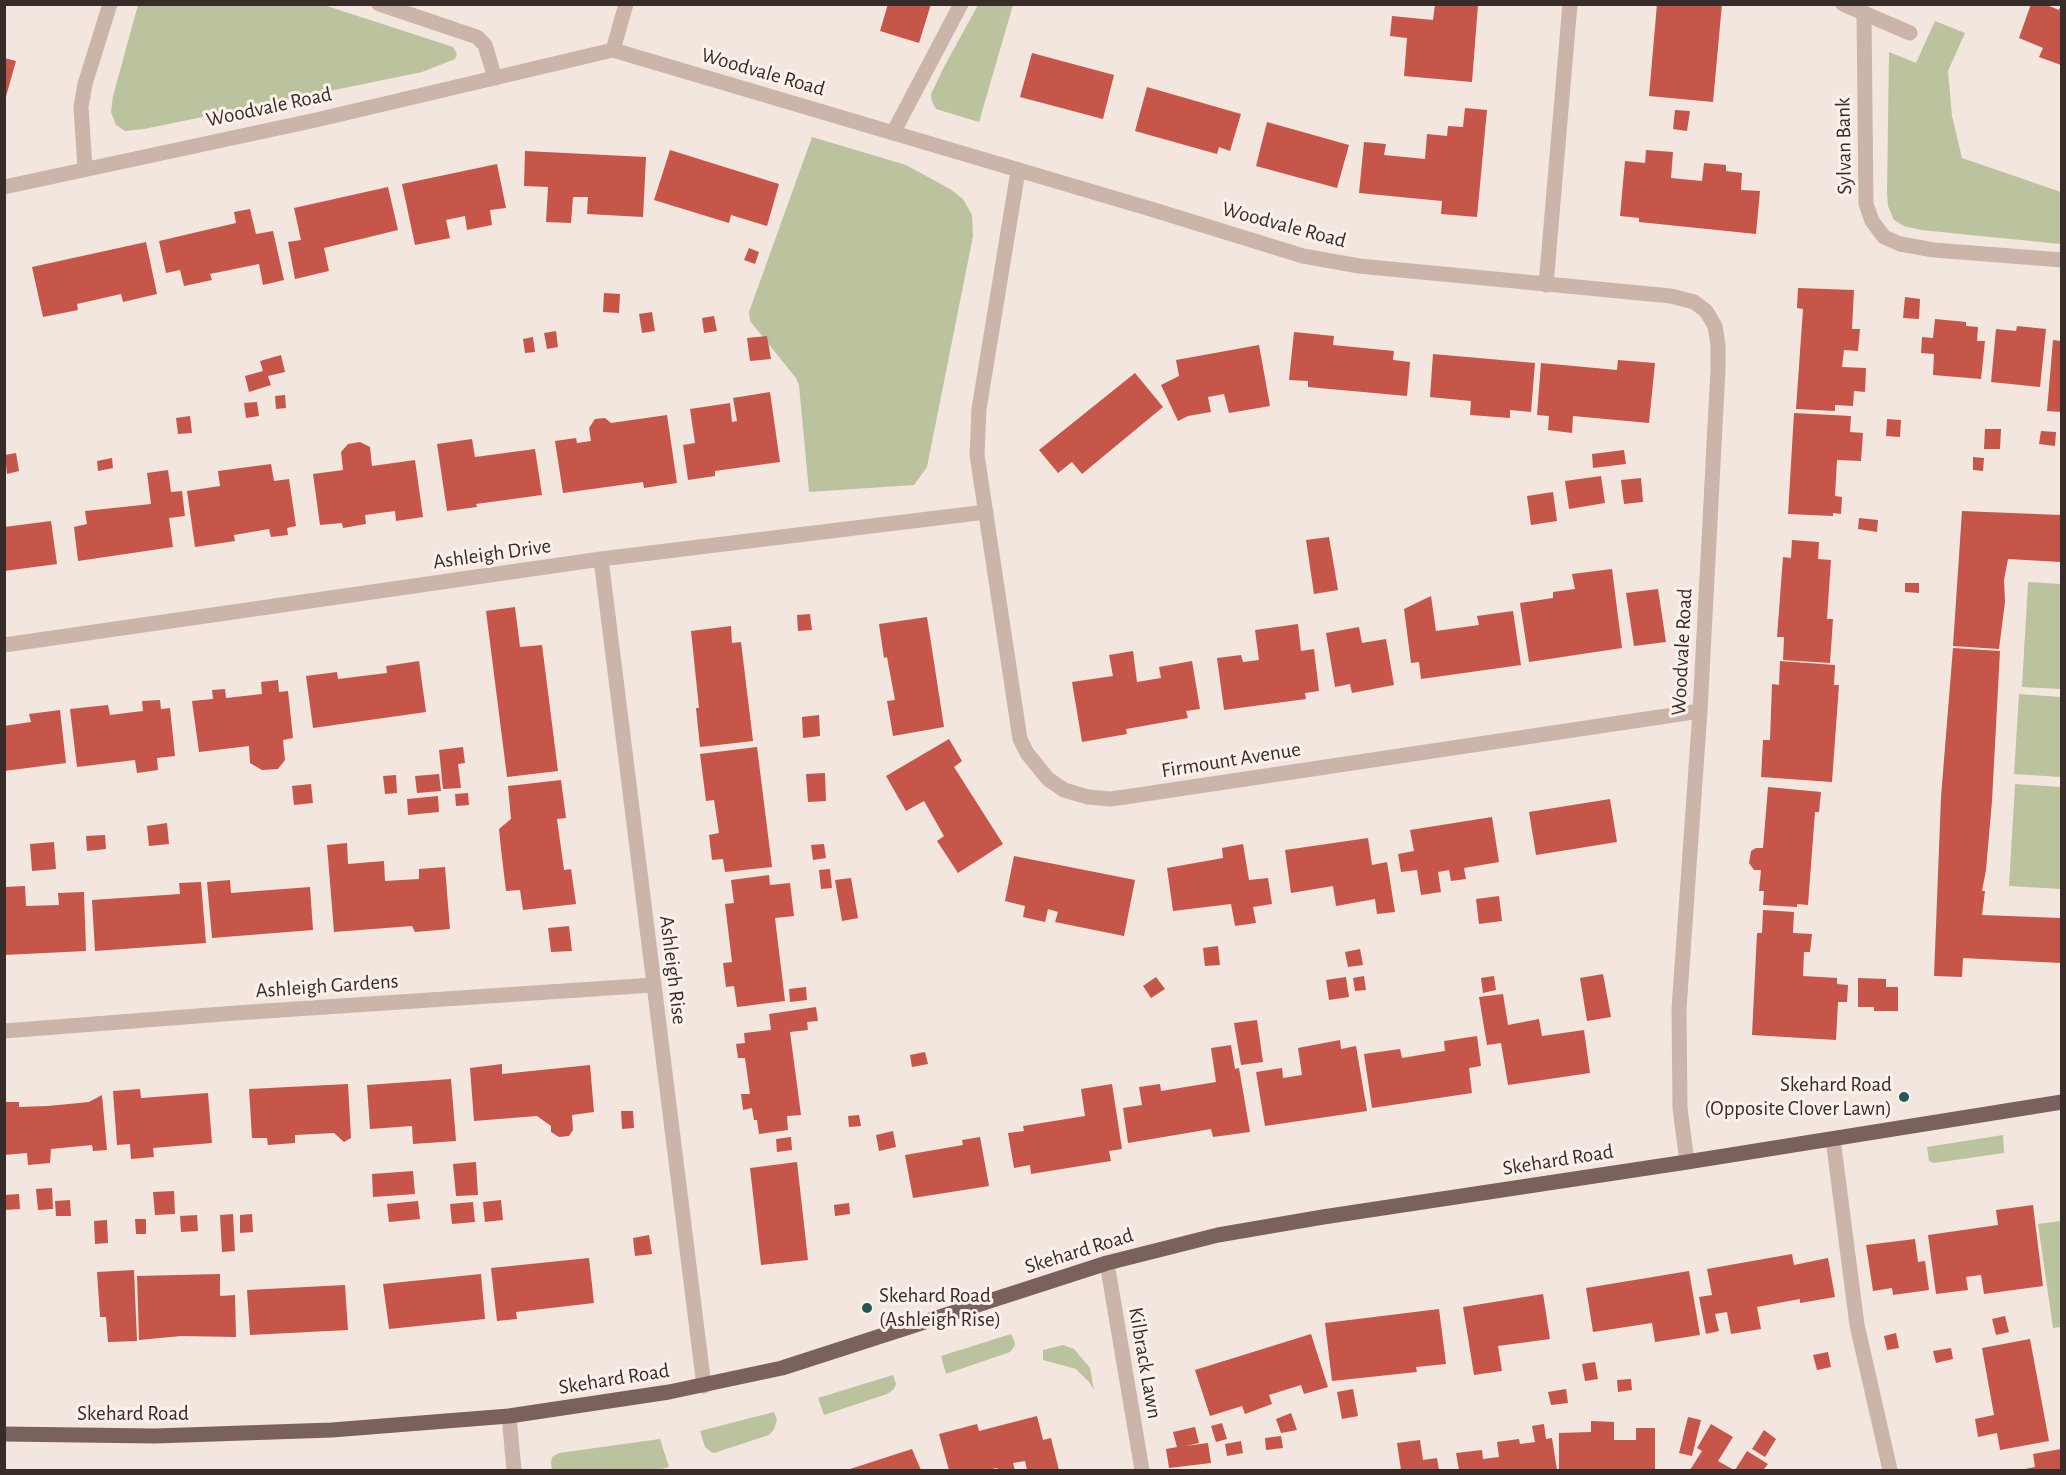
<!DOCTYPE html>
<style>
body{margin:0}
#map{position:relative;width:2066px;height:1475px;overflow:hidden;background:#f3e6de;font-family:"Alegreya Sans",sans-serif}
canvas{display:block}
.frame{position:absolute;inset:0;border:6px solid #382c29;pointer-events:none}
</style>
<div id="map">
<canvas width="2066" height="1475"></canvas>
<div class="frame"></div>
</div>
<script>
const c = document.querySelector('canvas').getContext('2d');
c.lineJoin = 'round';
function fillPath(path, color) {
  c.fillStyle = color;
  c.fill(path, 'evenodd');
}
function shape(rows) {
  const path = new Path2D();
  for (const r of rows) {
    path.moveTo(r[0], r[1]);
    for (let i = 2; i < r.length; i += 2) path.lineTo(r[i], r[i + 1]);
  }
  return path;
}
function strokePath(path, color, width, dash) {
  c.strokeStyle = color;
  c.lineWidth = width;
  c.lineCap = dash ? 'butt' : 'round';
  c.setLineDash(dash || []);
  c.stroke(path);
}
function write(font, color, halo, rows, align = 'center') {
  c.font = font + ' "Alegreya Sans",sans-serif';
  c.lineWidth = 6;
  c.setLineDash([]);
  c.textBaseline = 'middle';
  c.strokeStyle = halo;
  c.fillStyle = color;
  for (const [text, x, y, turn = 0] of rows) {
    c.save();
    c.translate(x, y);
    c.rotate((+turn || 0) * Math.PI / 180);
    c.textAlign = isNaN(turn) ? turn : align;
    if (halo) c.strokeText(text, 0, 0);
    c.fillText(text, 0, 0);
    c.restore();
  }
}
fillPath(shape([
 [138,5,324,5,453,47,457,54,455,59,422,72,144,129,125,131,116,125,111,112,113,96],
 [978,5,1013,5,979,122,936,109,932,102,931,94,944,67],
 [1935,21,1965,33,1948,71,1952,116,1962,158,2061,192,2061,244,1921,230,1904,226,1894,220,1888,206,1887,192,1889,52,1916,63],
 [812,137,906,165,950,189,963,199,972,215,973,236,927,467,914,485,809,492,799,385,796,378,750,321,749,312],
 [2028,582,2061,584,2061,689,2022,687],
 [2019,694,2061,697,2061,777,2014,774],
 [2015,784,2061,787,2061,889,2009,886],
 [2003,1135,2004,1153,1934,1163,1929,1161,1927,1147],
 [2061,1221,2061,1327,2053,1328,2038,1224],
 [1011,1334,1015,1343,1014,1347,1010,1352,946,1374,941,1356],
 [1063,1345,1074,1349,1090,1368,1094,1390,1089,1382,1076,1369,1043,1360,1043,1350],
 [893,1375,896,1384,894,1389,887,1394,824,1415,818,1398],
 [774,1412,777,1420,774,1429,769,1435,714,1453,711,1452,705,1447,700,1431],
 [660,1439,669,1467,658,1470,552,1470,551,1463,552,1457,559,1453]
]), '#bbc29e');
fillPath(shape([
 [888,4,931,4,919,43,880,31],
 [1657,4,1722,4,1713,102,1649,96],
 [2031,4,2044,4,2059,10,2061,4,2061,65,2039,57,2043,48,2019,38],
 [1435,5,1478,5,1472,82,1404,76,1407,38,1390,36,1392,16,1433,20],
 [1032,53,1114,75,1103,119,1020,97],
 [4,58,16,61,5,100,4,99],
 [1147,87,1241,114,1230,151,1219,147,1217,154,1135,131],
 [1465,108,1487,110,1477,217,1441,214,1442,201,1359,193,1364,142,1386,144,1384,155,1425,159,1427,134,1447,136,1448,126,1463,127],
 [1675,110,1690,111,1687,131,1673,129],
 [1267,122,1349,145,1337,188,1256,166],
 [670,150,779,184,767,226,731,215,729,223,654,200],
 [1646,150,1673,152,1671,178,1702,181,1704,163,1726,165,1726,171,1742,173,1741,190,1760,191,1756,234,1639,222,1639,218,1620,216,1625,161,1645,163],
 [525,151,646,157,643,217,587,214,588,197,573,197,571,223,546,222,548,187,524,186],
 [497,164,506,208,490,210,492,225,467,230,465,216,446,220,450,238,415,245,402,184],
 [388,187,398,230,324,248,329,271,295,279,288,242,301,240,294,208],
 [250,209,256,234,273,231,284,280,263,285,259,264,210,274,212,280,184,286,180,270,166,273,159,241,236,223,234,212],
 [146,242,157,294,123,302,121,294,77,304,78,310,43,317,32,267],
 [749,248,759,252,755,264,744,260],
 [1798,288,1854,290,1852,329,1860,329,1858,351,1844,350,1842,367,1866,368,1865,392,1854,391,1853,406,1835,405,1835,411,1796,409,1803,309,1797,308],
 [604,293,620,294,619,313,603,312],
 [1905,297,1920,299,1919,319,1903,318],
 [652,312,655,331,642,333,639,314],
 [714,316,717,331,704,333,702,318],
 [1935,319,1966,322,1966,326,1978,327,1977,341,1985,341,1981,379,1933,375,1934,354,1921,353,1922,337,1933,338],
 [2017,326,2046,329,2040,387,1991,382,1996,329,2016,331],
 [556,331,558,347,547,349,544,333],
 [1294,332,1334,336,1333,345,1394,351,1393,360,1410,362,1407,396,1308,387,1308,381,1289,380],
 [767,336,771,359,750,361,747,338],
 [533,337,535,352,525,353,523,339],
 [2053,340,2061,341,2061,412,2047,411],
 [1259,345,1270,406,1229,413,1224,394,1208,397,1211,412,1188,416,1178,421,1161,385,1179,376,1176,360],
 [1433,354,1535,363,1531,412,1510,410,1510,418,1470,415,1471,401,1430,397],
 [281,355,285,372,268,376,271,385,249,392,245,376,263,371,260,361],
 [1618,360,1655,363,1649,423,1573,416,1572,433,1548,430,1549,416,1537,415,1541,363,1617,370],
 [1135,373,1163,407,1082,474,1072,462,1058,473,1039,450],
 [770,392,780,462,715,471,715,476,688,480,683,445,695,443,690,409,730,403,732,422,737,421,733,398],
 [285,395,286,408,276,409,275,396],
 [257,402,259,416,246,418,244,403],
 [1794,413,1851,416,1850,432,1863,433,1861,461,1837,460,1835,496,1842,497,1841,514,1833,513,1833,516,1788,514],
 [667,415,677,483,644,488,643,482,563,493,555,441,576,438,577,443,591,441,589,428,595,419,605,418,611,423],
 [190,416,192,433,178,434,176,418],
 [1887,419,1901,420,1900,437,1886,436],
 [1985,429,2001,429,2000,449,1984,449],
 [2041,431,2056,432,2055,446,2039,444],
 [472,439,475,457,535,449,542,495,476,504,477,507,447,511,437,444],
 [360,442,370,447,372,466,415,460,423,517,396,521,395,511,365,515,366,524,343,528,342,523,320,525,313,474,343,470,341,452,348,444],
 [1624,450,1626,464,1593,468,1592,454],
 [16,453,19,471,7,474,5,455],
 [1973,457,1984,458,1983,471,1973,470],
 [112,458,113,468,98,471,97,461],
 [271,464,274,481,289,479,296,526,287,528,288,535,271,537,269,529,234,535,235,541,195,547,187,491,220,486,218,471],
 [168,470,171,492,182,491,185,516,169,518,173,547,78,561,74,527,87,524,85,511,151,504,147,473],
 [1601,476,1605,503,1569,509,1565,481],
 [1641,478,1643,502,1624,504,1621,480],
 [1553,492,1557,521,1531,525,1527,496],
 [1962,511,2061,515,2061,562,2008,559,2004,580,2005,602,1999,649,1953,646],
 [1859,518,1878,520,1877,532,1858,529],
 [51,521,57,564,4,571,4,527],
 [1329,537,1338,590,1314,594,1306,540],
 [1792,540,1819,542,1818,559,1831,560,1827,619,1833,619,1830,663,1783,660,1784,637,1777,637,1783,557,1791,558],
 [1612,569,1622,648,1529,662,1520,603,1553,598,1553,592,1575,589,1572,574],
 [1905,583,1919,583,1919,593,1905,592],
 [1658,589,1666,642,1634,646,1626,593],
 [1431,596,1436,631,1479,625,1477,616,1513,611,1521,665,1421,679,1419,662,1411,663,1404,609],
 [515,607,520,647,542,645,558,771,507,777,486,611],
 [810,614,812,630,798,631,797,615],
 [927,617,944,727,893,736,887,701,895,700,887,657,884,658,879,624],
 [1298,624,1301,651,1314,649,1319,691,1305,693,1306,699,1224,710,1217,658,1241,655,1243,662,1259,660,1255,630],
 [731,626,732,643,741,642,753,741,700,747,696,708,699,708,691,631],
 [1359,627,1362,643,1386,639,1394,685,1352,693,1350,684,1335,687,1326,633],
 [1953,648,2000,651,1992,801,1986,870,1982,891,1985,891,1982,915,2061,918,2061,963,1963,958,1962,977,1934,976,1941,797],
 [1133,651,1137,682,1161,678,1159,667,1192,661,1200,709,1186,711,1188,718,1126,729,1127,734,1082,742,1072,682,1113,676,1109,655],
 [419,661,426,712,313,728,306,676,337,672,338,679,387,673,386,666],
 [1780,661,1835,665,1834,685,1839,685,1832,782,1761,777,1763,740,1770,740,1772,684,1779,685],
 [278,680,279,692,288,691,293,738,283,740,285,760,278,769,262,770,250,763,249,746,199,752,192,701,213,699,212,690,225,689,226,698,262,694,261,682],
 [160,700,161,709,170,708,175,756,157,758,158,770,137,773,135,760,77,767,70,709,108,705,110,715,126,713,143,711,142,701],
 [60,710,66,763,4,771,4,726,31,722,29,714],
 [819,715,820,736,803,738,802,717],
 [949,739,962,761,954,767,1003,844,958,873,937,841,944,836,924,801,906,811,886,776],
 [463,747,465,763,458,764,461,788,443,789,439,750],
 [757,747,772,867,725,872,723,859,712,860,709,835,719,833,714,800,706,801,700,754],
 [825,773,826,801,808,802,806,774],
 [439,774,441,791,417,793,415,776],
 [396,775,397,793,385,794,383,776],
 [561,780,566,818,557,819,564,870,571,869,576,904,523,910,520,890,506,891,501,849,499,829,511,819,508,786],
 [311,784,313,803,294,805,292,786],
 [1768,787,1821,792,1819,812,1815,812,1808,905,1797,904,1797,907,1763,905,1764,891,1759,891,1761,870,1754,870,1749,863,1751,851,1756,848,1763,848],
 [468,793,469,805,456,806,455,794],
 [438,796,439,812,408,815,407,799],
 [1610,799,1617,842,1536,855,1529,812],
 [1492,817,1499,862,1464,868,1466,879,1451,881,1449,870,1438,872,1441,892,1421,895,1417,870,1401,872,1398,854,1414,851,1410,830],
 [167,823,169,844,149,846,147,826],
 [105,835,106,849,87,851,86,836],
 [1368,838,1372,865,1387,862,1395,912,1377,914,1375,899,1336,906,1333,886,1291,893,1285,850],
 [54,842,56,869,32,871,30,844],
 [347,843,348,864,384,861,385,881,419,879,419,869,445,867,450,929,415,932,412,926,334,932,327,845],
 [824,844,826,858,813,860,811,845],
 [1243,844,1249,880,1268,878,1272,904,1253,907,1256,923,1235,926,1231,904,1173,911,1167,868,1223,858,1222,848],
 [1014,856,1135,880,1124,936,1055,922,1058,912,1048,909,1045,922,1023,917,1025,906,1005,901],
 [830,869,832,888,821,889,819,870],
 [769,875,770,885,790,883,794,916,775,918,785,1001,737,1007,734,986,726,987,723,963,732,962,725,904,734,903,731,880],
 [851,878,858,918,842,921,835,880],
 [230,880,231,893,310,887,313,930,212,938,207,882],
 [201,882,206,943,95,951,92,900,180,894,179,883],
 [25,886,26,906,59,905,58,893,84,892,86,951,4,955,4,887],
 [1499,896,1502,921,1479,924,1476,899],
 [1763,910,1794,912,1793,933,1812,934,1810,952,1804,952,1803,976,1837,978,1837,984,1848,985,1847,1002,1838,1002,1836,1040,1752,1035,1757,933,1762,933],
 [569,926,572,951,551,952,548,928],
 [1218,946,1220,965,1205,966,1203,948],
 [1360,949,1363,965,1348,967,1345,952],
 [1603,974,1611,1017,1587,1021,1580,978],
 [1364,976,1366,990,1355,991,1353,978],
 [1494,976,1496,990,1483,993,1481,978],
 [1156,977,1165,989,1151,998,1143,986],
 [1346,977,1349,997,1329,1000,1326,980],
 [1858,978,1886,979,1886,987,1898,987,1898,1011,1874,1011,1874,1007,1858,1007],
 [806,987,807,1000,790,1002,789,989],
 [1503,994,1508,1025,1539,1019,1542,1036,1584,1030,1590,1073,1508,1085,1501,1043,1487,1045,1479,997],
 [816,1007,818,1021,807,1022,808,1030,790,1032,801,1115,787,1116,788,1130,759,1134,757,1120,754,1120,752,1108,743,1110,741,1094,750,1094,745,1058,738,1058,736,1044,745,1043,744,1033,771,1030,769,1014],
 [1257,1020,1263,1062,1241,1065,1234,1023],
 [1477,1036,1481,1066,1469,1068,1472,1093,1372,1108,1364,1054,1400,1049,1402,1058,1426,1054,1445,1051,1444,1041],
 [1340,1040,1341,1049,1356,1046,1367,1111,1265,1126,1256,1072,1282,1068,1283,1078,1302,1075,1298,1048],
 [1231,1045,1235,1069,1239,1068,1250,1132,1213,1137,1211,1129,1128,1143,1123,1108,1142,1105,1139,1087,1160,1084,1161,1091,1216,1082,1211,1048],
 [925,1052,928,1064,912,1067,910,1055],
 [502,1064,502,1074,590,1065,594,1112,572,1115,573,1130,569,1136,559,1137,551,1132,551,1126,537,1116,474,1121,470,1068],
 [451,1079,456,1141,413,1144,412,1126,370,1129,367,1085],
 [348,1084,351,1138,344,1142,334,1133,295,1135,295,1143,268,1145,267,1138,252,1138,249,1089],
 [1112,1084,1122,1149,1109,1151,1111,1161,1031,1174,1030,1165,1014,1168,1008,1133,1024,1131,1023,1126,1085,1116,1081,1089],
 [140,1089,141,1098,208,1093,212,1143,153,1148,154,1157,131,1159,130,1144,117,1145,113,1091],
 [102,1095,107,1150,93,1151,92,1145,51,1149,50,1163,28,1165,27,1153,4,1155,4,1102,19,1102,19,1107,48,1106,89,1102],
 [621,1111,633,1111,634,1128,622,1129],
 [859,1115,861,1126,849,1127,848,1116],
 [893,1131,896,1147,879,1151,876,1135],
 [791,1137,792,1150,777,1152,776,1139],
 [980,1137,989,1186,913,1198,905,1155,963,1145,962,1140],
 [476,1162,478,1195,456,1196,453,1164],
 [797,1162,808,1260,761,1265,750,1168],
 [413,1171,415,1194,373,1197,372,1174],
 [52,1188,53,1209,38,1210,36,1189],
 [174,1191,175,1214,155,1215,153,1192],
 [19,1194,20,1209,4,1210,4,1195],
 [70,1200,71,1216,56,1216,55,1201],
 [501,1200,503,1220,485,1222,483,1202],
 [418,1201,420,1219,389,1222,387,1204],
 [473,1202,475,1222,452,1224,450,1204],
 [849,1203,850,1214,835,1216,834,1205],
 [2033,1205,2043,1286,1984,1294,1981,1275,1966,1277,1968,1290,1936,1294,1928,1235,1998,1225,1996,1210],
 [233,1214,235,1251,222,1252,220,1215],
 [252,1214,253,1232,240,1233,240,1215],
 [197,1215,198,1231,181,1232,180,1216],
 [135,1219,146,1219,146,1234,136,1234],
 [107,1220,108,1243,95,1244,94,1221],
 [649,1235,652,1254,635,1256,633,1238],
 [1915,1239,1918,1262,1925,1261,1929,1290,1893,1295,1892,1288,1873,1291,1866,1245],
 [1792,1254,1794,1265,1828,1258,1835,1297,1800,1303,1800,1299,1757,1307,1761,1329,1731,1334,1727,1312,1715,1314,1719,1331,1706,1334,1699,1297,1712,1295,1707,1269],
 [589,1258,594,1303,516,1312,517,1319,497,1321,491,1268],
 [134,1270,137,1341,108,1342,106,1317,100,1317,97,1272],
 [1689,1271,1700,1335,1655,1342,1652,1323,1593,1332,1586,1288],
 [220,1274,220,1296,235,1295,236,1337,181,1336,139,1340,137,1276],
 [481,1274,485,1319,389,1329,383,1284],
 [345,1285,348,1330,250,1335,247,1290],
 [1543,1294,1550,1339,1498,1346,1502,1371,1474,1375,1463,1307],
 [1439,1309,1446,1364,1416,1367,1417,1372,1332,1381,1325,1323],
 [2005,1316,2009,1332,1996,1335,1992,1319],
 [1896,1333,1899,1348,1887,1350,1884,1336],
 [1311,1334,1328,1387,1304,1394,1301,1385,1269,1395,1272,1404,1245,1414,1242,1406,1210,1416,1195,1370],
 [2030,1339,2049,1441,2000,1450,1997,1433,1978,1437,1975,1419,1994,1415,1982,1348],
 [1951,1348,1953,1359,1936,1363,1933,1351],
 [1828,1352,1831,1367,1817,1370,1813,1355],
 [1595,1362,1598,1379,1585,1381,1582,1364],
 [1631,1379,1632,1390,1618,1392,1617,1380],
 [1353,1389,1358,1416,1342,1419,1337,1392],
 [1566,1389,1568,1403,1551,1405,1548,1392],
 [1291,1413,1297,1430,1281,1433,1276,1419],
 [1037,1416,1043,1440,1051,1438,1059,1470,1027,1470,1025,1461,1013,1463,1015,1470,998,1470,997,1468,987,1470,949,1470,939,1434,977,1424,979,1431],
 [1688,1417,1701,1420,1692,1456,1679,1453],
 [1591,1421,1614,1422,1614,1440,1636,1440,1636,1428,1655,1428,1655,1470,1559,1470,1559,1433,1591,1432],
 [1222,1423,1227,1439,1216,1442,1211,1426],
 [1544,1424,1546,1439,1552,1438,1557,1470,1459,1470,1456,1453,1482,1450,1483,1459,1499,1457,1497,1442,1519,1439,1520,1444,1535,1442,1532,1426],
 [1711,1424,1733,1437,1718,1461,1734,1470,1690,1470,1702,1451,1697,1448],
 [1195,1427,1199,1443,1186,1446,1208,1443,1211,1463,1169,1468,1166,1449,1177,1447,1173,1432],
 [1764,1430,1776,1439,1765,1457,1752,1449],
 [1281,1436,1283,1448,1266,1450,1265,1438],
 [1420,1440,1423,1460,1437,1458,1439,1470,1401,1470,1397,1443],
 [1241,1441,1243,1453,1227,1456,1225,1444],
 [912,1449,921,1470,847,1470],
 [2061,1449,2061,1470,2020,1470,2035,1467,2033,1454],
 [1747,1451,1768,1464,1763,1470,1735,1470]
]), '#c65649');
strokePath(shape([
 [379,4,477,37,485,45,495,78],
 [1843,4,1910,33],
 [1864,14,1866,204,1872,221,1884,237,1900,244,1934,250,2062,260],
 [613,50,626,4],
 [893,133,961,4],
 [85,168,81,107,85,84,110,4],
 [1018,171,979,409,977,455,1020,739,1027,753,1048,779,1064,790,1088,797,1110,799,1125,797,1700,711],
 [4,187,316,120,613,50,1154,210,1303,256,1359,266,1671,296,1694,302,1706,311,1715,326,1718,345,1718,369,1700,711,1679,1009,1680,1108,1687,1162],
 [1546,285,1570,4],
 [601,559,704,1386],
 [4,645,601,559,986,512],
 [4,1031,236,1013,653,985],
 [1833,1139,1857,1325,1890,1470],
 [1107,1263,1142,1470],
 [509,1416,514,1470]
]), '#cbb4aa', 15);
strokePath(shape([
 [4,1434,155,1436,332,1430,509,1416,669,1392,782,1368,1107,1263,1218,1235,1323,1217,1687,1162,2062,1102]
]), '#7a615b', 15);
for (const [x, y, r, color] of [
 [1904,1097,6,"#1f5a56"],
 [867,1308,6,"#1f5a56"]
]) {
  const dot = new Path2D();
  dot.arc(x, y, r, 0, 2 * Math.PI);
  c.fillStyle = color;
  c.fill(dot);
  strokePath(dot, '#faf1eb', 2);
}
write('21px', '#382c29', '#faf1eb', [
 ["Woodvale Road",763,72,16],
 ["Woodvale Road",269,107,-12],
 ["Sylvan Bank",1844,146,-91],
 ["Woodvale Road",1284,225,15],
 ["Ashleigh Drive",492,554,-8],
 ["Woodvale Road",1682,652,-87],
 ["Firmount Avenue",1231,760,-9],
 ["Ashleigh Rise",673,970,83],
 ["Ashleigh Gardens",327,986,-4],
 ["Skehard Road",1558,1160,-9],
 ["Skehard Road",1079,1251,-17],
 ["Kilbrack Lawn",1145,1363,80],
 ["Skehard Road",614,1379,-9],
 ["Skehard Road",133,1414]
]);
write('21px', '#382c29', '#faf1eb', [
 ["Skehard Road",1892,1085],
 ["(Opposite Clover Lawn)",1892,1109],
 ["Skehard Road",879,1296,"left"],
 ["(Ashleigh Rise)",879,1320,"left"]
], 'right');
</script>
